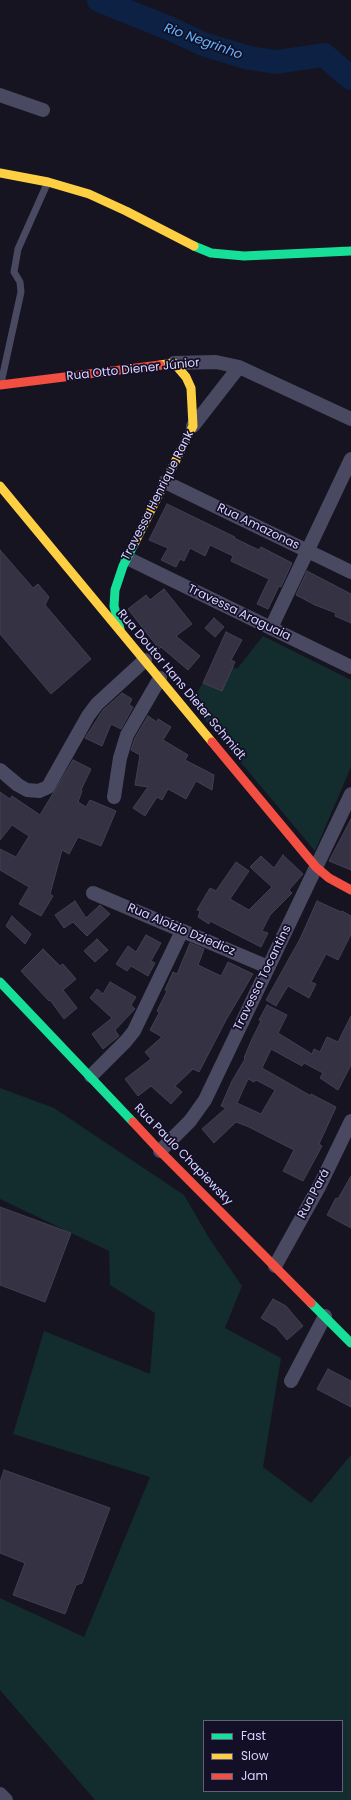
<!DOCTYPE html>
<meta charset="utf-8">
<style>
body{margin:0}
#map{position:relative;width:351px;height:1800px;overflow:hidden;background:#161421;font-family:Poppins,sans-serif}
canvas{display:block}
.legend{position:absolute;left:203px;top:1720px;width:140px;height:72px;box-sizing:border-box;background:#130f26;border:1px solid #625e7d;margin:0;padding:5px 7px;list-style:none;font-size:12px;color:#d9d4ff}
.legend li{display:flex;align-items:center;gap:8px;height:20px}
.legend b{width:20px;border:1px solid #625e7d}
</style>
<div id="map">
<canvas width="351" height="1800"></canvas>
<ul class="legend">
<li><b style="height:5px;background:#16e098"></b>Fast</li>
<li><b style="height:5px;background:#ffcf43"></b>Slow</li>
<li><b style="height:5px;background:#f24e42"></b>Jam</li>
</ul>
</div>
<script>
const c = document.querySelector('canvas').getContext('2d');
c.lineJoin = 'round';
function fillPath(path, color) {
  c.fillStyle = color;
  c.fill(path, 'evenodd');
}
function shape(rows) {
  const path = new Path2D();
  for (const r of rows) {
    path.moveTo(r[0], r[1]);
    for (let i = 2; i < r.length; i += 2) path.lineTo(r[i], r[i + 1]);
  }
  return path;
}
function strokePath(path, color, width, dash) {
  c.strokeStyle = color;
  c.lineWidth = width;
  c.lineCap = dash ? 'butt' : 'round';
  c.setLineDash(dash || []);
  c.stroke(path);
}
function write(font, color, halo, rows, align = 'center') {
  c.font = font + ' Poppins,sans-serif';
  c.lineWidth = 3.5;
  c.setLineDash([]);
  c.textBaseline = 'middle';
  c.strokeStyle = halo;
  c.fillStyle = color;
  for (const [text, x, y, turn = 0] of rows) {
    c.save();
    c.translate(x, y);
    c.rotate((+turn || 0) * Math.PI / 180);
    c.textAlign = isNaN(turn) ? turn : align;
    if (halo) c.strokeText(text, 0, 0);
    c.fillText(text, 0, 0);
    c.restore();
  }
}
fillPath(shape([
 [263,636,351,680,351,767,315,851,191,703,217,659,237,669],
 [0,1088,54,1108,184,1195,209,1238,242,1286,225,1328,281,1358,263,1467,311,1503,351,1455,351,1800,95,1800,0,1690,0,1598,84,1637,150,1477,13,1434,44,1331,150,1374,155,1313,110,1285,109,1251,0,1199],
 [204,1721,342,1721,342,1791,204,1791]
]), '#132c2d');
strokePath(shape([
 [99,0,171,29,203,44,249,58,276,62,324,55,351,78]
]), '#0d2144', 24);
const building = shape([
 [167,504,235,537,234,538,259,550,261,547,292,563,281,587,279,586,268,609,257,604,269,579,231,561,233,556,210,545,205,556,190,548,184,561,180,559,176,567,161,560,168,548,149,540,167,504],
 [0,550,33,588,38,584,49,597,45,605,91,659,51,694,0,634,0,550],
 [307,571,351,594,351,623,335,616,336,613,315,605,296,595,307,571],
 [164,589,192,624,176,636,200,656,188,670,161,647,159,649,128,609,146,595,150,600,164,589],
 [214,618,224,627,215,637,205,628,214,618],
 [226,632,242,640,231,660,235,662,222,691,203,683,226,632],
 [122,693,132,699,129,705,133,707,121,729,111,724,102,746,85,738,103,710,122,693],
 [148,716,157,722,158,719,171,727,163,740,188,755,185,760,214,775,212,790,196,781,186,799,168,789,162,800,157,797,145,816,133,808,148,787,135,785,140,755,131,750,135,738,148,716],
 [73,760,91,769,81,790,82,791,78,802,86,807,90,800,116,811,101,846,78,837,69,854,62,850,50,894,53,896,41,916,19,904,29,887,0,870,0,849,16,857,29,836,12,825,0,840,0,792,10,799,12,796,40,815,73,760],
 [351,819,351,870,329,861,351,819],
 [283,855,303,874,289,890,292,893,270,915,262,931,268,933,261,947,210,921,209,924,198,917,200,911,197,910,210,888,216,891,236,862,249,871,230,899,249,910,272,887,250,867,261,856,274,868,283,855],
 [75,901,86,918,100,905,110,914,87,936,73,922,64,928,55,915,75,901],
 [317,901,341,912,342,911,351,916,351,934,338,960,326,954,311,982,316,984,309,998,288,986,276,1006,266,1000,300,939,317,901],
 [12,916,31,934,25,944,6,926,12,916],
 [146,935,161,943,151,961,155,963,148,976,131,966,127,971,116,964,128,946,136,952,146,935],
 [97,939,108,950,95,962,84,951,97,939],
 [190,943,204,949,198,965,221,976,228,962,253,974,226,1020,199,1072,193,1069,175,1086,182,1092,171,1104,151,1086,138,1096,125,1079,151,1059,145,1052,162,1037,150,1030,159,1013,157,1011,167,991,165,990,173,972,177,974,190,943],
 [43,949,60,966,63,964,76,979,63,990,77,1008,64,1019,50,1000,49,1001,21,971,43,949],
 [110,982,136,997,131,1005,135,1009,115,1030,119,1036,103,1049,92,1034,112,1018,90,998,97,989,103,994,110,982],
 [267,1005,287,1015,278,1033,312,1054,314,1049,320,1052,327,1037,338,1042,351,1016,351,1065,338,1090,320,1078,323,1073,304,1063,302,1066,271,1049,262,1068,311,1096,311,1094,336,1107,319,1144,322,1146,303,1181,283,1171,294,1150,249,1127,236,1122,214,1143,202,1129,226,1108,221,1106,232,1081,245,1059,244,1058,252,1039,261,1021,259,1020,267,1005],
 [248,1079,254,1082,256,1080,275,1090,261,1114,237,1103,248,1079],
 [351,1176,351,1228,327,1215,336,1198,338,1199,351,1176],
 [0,1207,71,1233,45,1302,0,1285,0,1207],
 [273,1299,286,1306,303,1326,287,1340,276,1327,261,1318,273,1299],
 [328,1369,351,1381,351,1407,317,1389,328,1369],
 [4,1470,110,1508,82,1583,76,1585,65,1614,13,1595,25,1563,0,1553,0,1482,4,1470]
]);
fillPath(building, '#343243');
strokePath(building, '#433f54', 1);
strokePath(shape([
 [1,383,21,292,20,282,14,272,18,249,47,184]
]), '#4a4962', 7);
strokePath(shape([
 [0,95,43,110],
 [174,363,216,362,239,367,351,419],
 [193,426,239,367],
 [165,482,351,572],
 [127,558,351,667],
 [271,628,351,459],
 [0,770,18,785,27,790,39,791,48,787,88,716,97,704,145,660],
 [114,797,120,758,127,735,160,678],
 [93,893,268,967],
 [91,1076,126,1041,134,1031,182,931],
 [160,1151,190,1121,205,1100,351,794],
 [275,1266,320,1185,351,1121],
 [291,1381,325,1316],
 [0,1794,6,1800]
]), '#4a4962', 14);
strokePath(shape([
 [194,246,211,253,244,256,351,251],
 [120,629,114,606,115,590,123,566,135,542],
 [0,982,133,1122],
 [311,1303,351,1343]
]), '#16e098', 9);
strokePath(shape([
 [0,173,48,182,89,194,126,211,194,246],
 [0,486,212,742],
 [135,542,193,426,191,388,186,377,174,363,160,365]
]), '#ffcf43', 9);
strokePath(shape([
 [0,385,160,365],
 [212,742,316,867,329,878,351,890],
 [133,1122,160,1151,311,1303]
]), '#f24e42', 9);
write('12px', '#d9d4ff', '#130f26', [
 ["Rua Otto Diener Júnior",133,370,-6],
 ["Travessa Henrique Rank",158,496,-63],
 ["Rua Amazonas",258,527,26],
 ["Travessa Araguaia",239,613,26],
 ["Rua Doutor Hans Dieter Schmidt",181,685,50],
 ["Rua Aloízio Dziedicz",181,930,23],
 ["Travessa Tocantins",263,978,-64],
 ["Rua Paulo Chapiewsky",183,1155,46],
 ["Rua Pará",314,1194,-62]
]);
write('italic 13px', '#62b6ff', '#130f26', [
 ["Rio Negrinho",203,42,20]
]);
</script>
